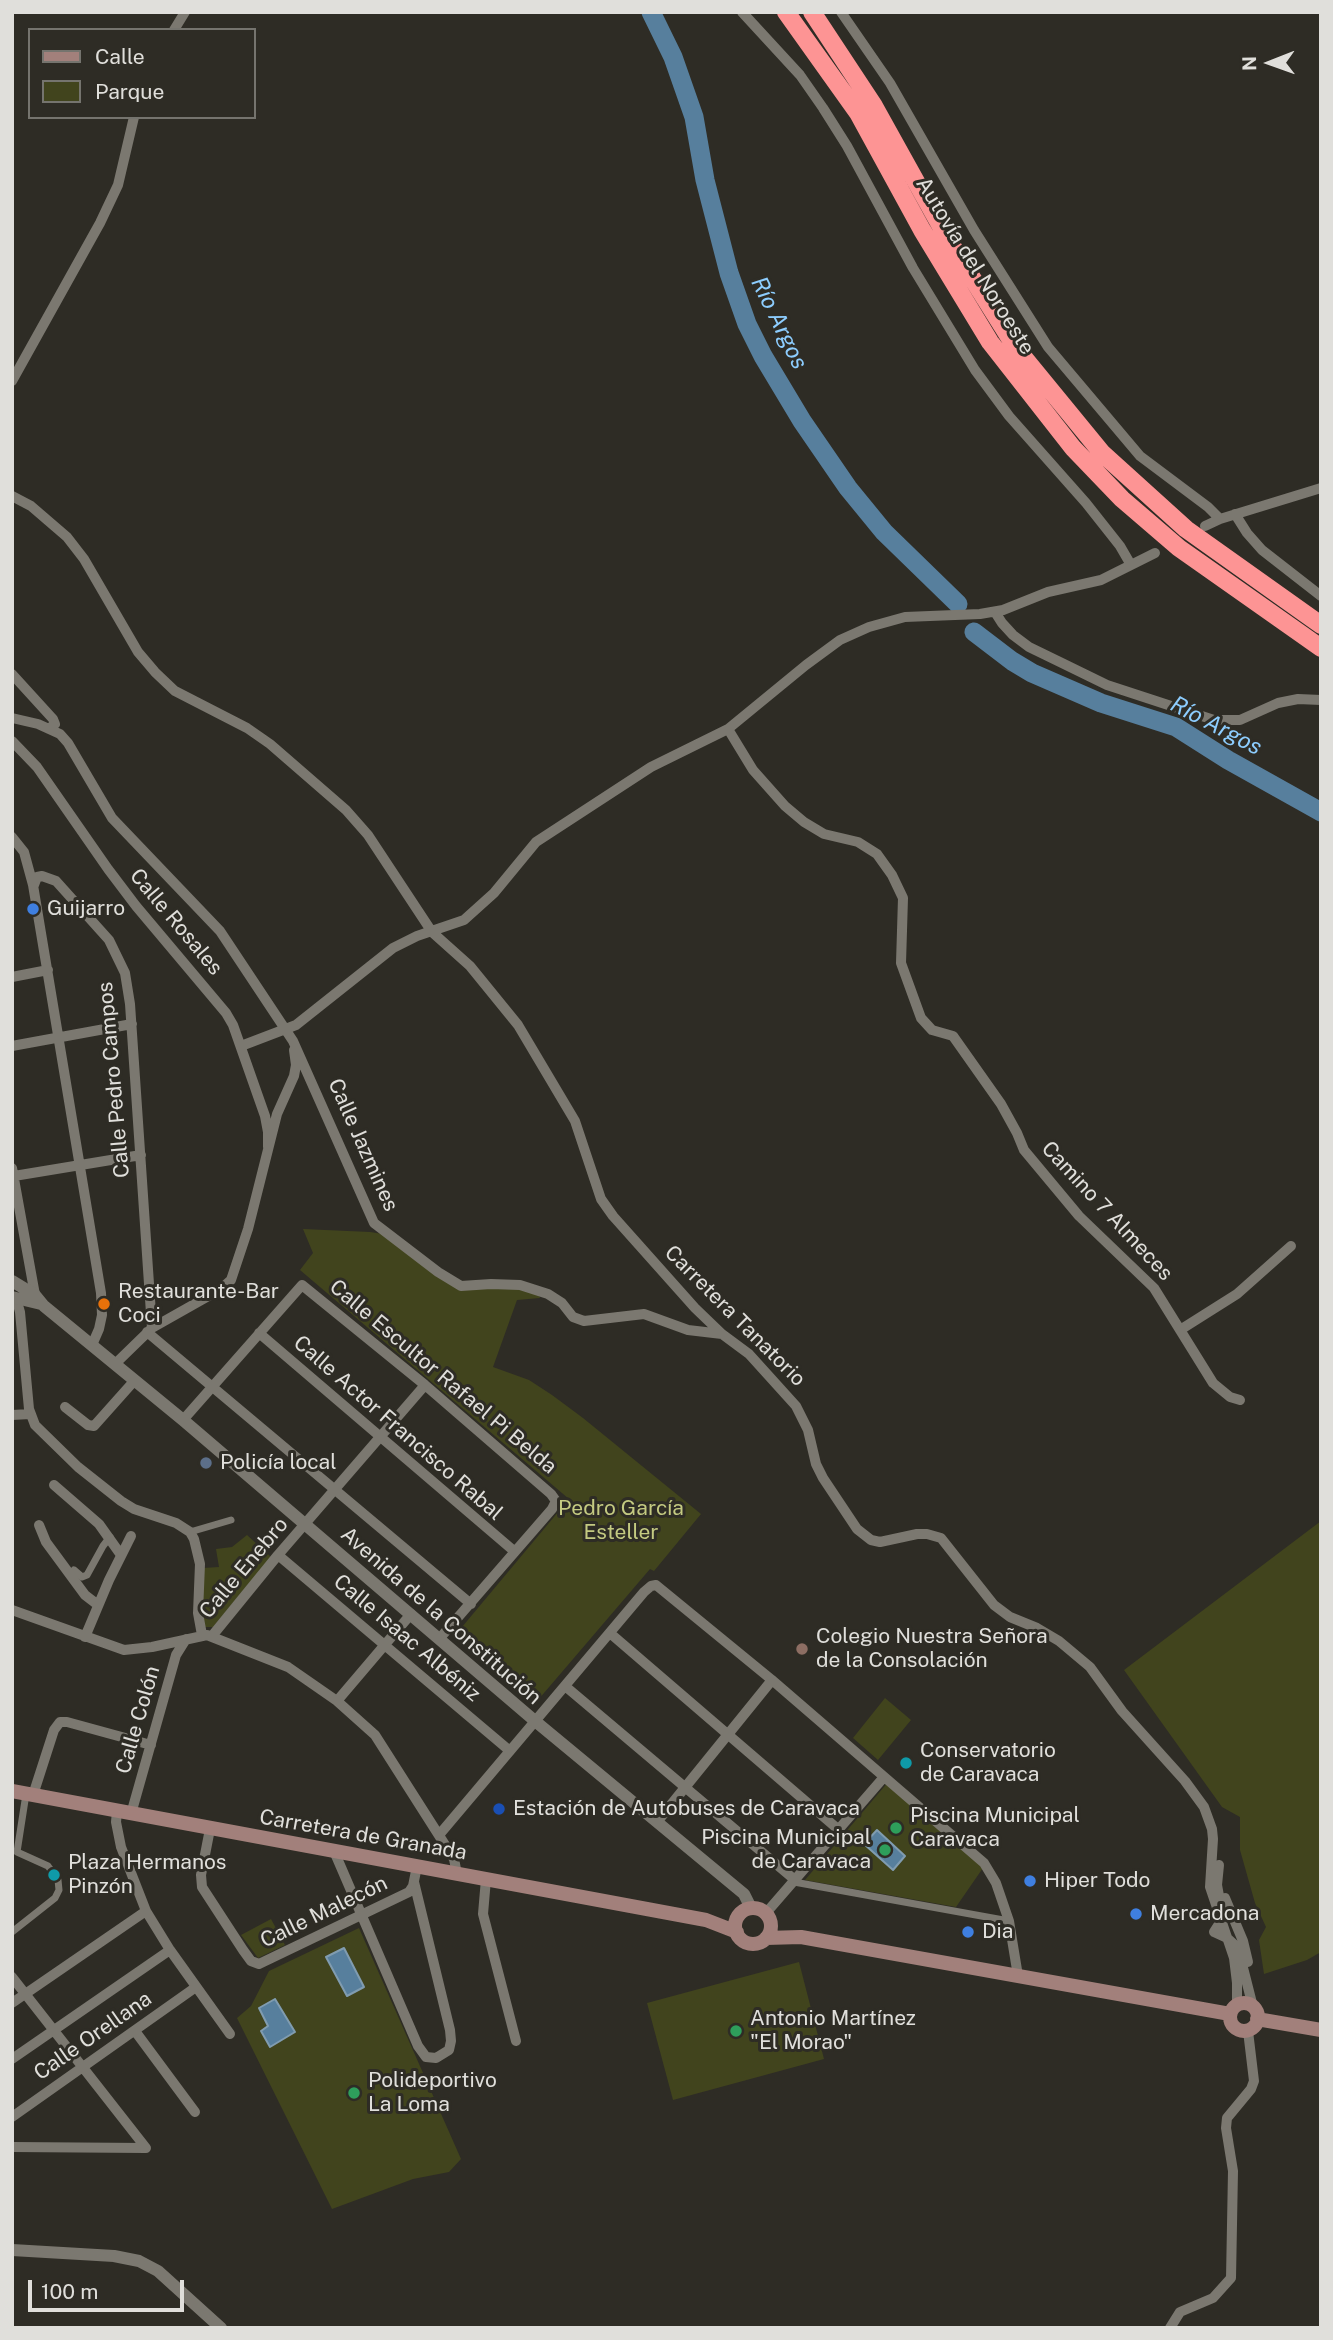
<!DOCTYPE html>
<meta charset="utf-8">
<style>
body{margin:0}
#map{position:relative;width:1333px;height:2340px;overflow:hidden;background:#2e2c25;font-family:"Public Sans",sans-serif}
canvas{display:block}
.frame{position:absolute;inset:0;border:14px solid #e0dfdb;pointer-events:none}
.legend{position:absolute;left:28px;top:28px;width:228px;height:91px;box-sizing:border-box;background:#2e2c25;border:2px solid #75746e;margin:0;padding:9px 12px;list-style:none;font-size:21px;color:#e0dfdb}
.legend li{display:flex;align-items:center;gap:14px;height:35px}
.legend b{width:35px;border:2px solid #75746e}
.north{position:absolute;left:1235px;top:28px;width:70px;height:70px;-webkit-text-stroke:5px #2e2c25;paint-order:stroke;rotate:269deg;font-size:19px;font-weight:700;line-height:28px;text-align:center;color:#e0dfdb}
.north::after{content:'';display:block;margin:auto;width:24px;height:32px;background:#e0dfdb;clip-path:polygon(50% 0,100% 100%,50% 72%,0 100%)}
.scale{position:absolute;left:28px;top:2280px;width:156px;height:32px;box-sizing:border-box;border:4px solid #e0dfdb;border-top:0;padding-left:9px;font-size:21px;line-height:24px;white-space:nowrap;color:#e0dfdb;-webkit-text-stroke:5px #2e2c25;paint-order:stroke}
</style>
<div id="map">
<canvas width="1333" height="2340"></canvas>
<div class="frame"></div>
<ul class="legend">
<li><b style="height:9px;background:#a2807b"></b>Calle</li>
<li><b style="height:19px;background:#41441d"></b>Parque</li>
</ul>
<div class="north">N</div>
<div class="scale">100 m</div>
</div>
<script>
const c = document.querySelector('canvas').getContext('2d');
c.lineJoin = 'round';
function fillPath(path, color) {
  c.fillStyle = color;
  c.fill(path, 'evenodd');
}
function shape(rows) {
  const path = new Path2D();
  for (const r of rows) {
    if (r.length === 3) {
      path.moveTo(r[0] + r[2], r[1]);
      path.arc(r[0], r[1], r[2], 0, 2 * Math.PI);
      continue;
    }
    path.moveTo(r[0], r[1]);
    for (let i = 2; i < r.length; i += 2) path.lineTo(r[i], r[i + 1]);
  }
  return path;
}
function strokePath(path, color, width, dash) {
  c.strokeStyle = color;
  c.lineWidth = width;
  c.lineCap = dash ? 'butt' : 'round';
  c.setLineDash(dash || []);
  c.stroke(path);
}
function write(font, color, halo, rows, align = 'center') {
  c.font = font + ' "Public Sans",sans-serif';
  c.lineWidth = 6;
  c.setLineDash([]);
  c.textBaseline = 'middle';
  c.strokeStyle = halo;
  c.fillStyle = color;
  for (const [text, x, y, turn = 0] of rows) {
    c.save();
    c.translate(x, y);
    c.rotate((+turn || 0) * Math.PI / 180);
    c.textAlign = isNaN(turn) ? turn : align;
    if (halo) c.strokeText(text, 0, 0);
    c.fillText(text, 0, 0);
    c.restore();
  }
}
fillPath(shape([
 [303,1229,370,1232,383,1234,455,1287,507,1287,538,1292,540,1298,517,1300,493,1367,529,1380,552,1395,583,1418,701,1514,654,1571,650,1569,538,1700,457,1633,569,1499,300,1270,313,1253],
 [1321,1521,1321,1952,1307,1960,1264,1974,1259,1940,1266,1927,1255,1903,1240,1850,1240,1817,1222,1807,1124,1670],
 [247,1535,271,1557,213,1627,204,1627,202,1625,203,1568,219,1567,216,1549,232,1547],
 [885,1698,911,1720,878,1760,853,1738],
 [889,1781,985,1865,956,1907,805,1880],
 [271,1919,285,1945,258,1958,241,1935],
 [359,1928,461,2159,449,2172,413,2179,332,2209,237,2018,251,2006,269,1971],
 [799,1962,824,2059,673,2100,647,2003]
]), '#41441d');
const water = shape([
 [877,1830,905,1856,893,1870,864,1844,877,1830],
 [344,1948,364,1987,347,1996,326,1957,344,1948],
 [275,1999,295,2032,270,2047,261,2031,268,2026,259,2008,275,1999]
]);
fillPath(water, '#577f9d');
strokePath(water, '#809cb0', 2);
strokePath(shape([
 [651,12,673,57,694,117,705,180,729,273,747,324,763,356,802,421,848,488,884,532,958,604],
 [974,632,1012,661,1032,673,1101,703,1176,727,1228,760,1321,812]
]), '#577f9d', 19);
strokePath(shape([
 [190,1532,231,1520],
 [72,1574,74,1570,82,1577,87,1575,103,1546,110,1537],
 [794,1882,1009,1921],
 [12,1932,55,1898,59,1890,58,1880,48,1866,17,1852,26,1794]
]), '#7b7870', 7);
strokePath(shape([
 [742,12,800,75,823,108,847,146,913,268,975,370,1009,416,1086,503,1120,546,1131,565],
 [841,12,890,83,974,230,1048,347,1140,456,1208,507,1220,519],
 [174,30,185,12],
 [12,381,100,223,118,185,134,117],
 [12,496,31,506,67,537,84,559,138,652,155,672,175,691,247,728,270,744,346,810,368,835,432,932,470,966,518,1025,575,1121,601,1199,613,1216,695,1308,722,1334,749,1354,796,1406,808,1430,816,1464,823,1478,857,1529,871,1540,880,1542,917,1534,927,1534,941,1538,994,1605,1010,1617,1037,1628,1059,1641,1090,1667,1122,1711,1185,1781,1204,1807,1212,1829,1213,1839,1210,1887,1234,1958,1237,1983,1237,2003,1234,2007],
 [1235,514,1247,533,1262,550,1321,596],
 [1205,526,1220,519,1321,488],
 [995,612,1002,623,1013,635,1029,647,1064,664,1107,685,1214,720,1240,720,1278,703,1298,699,1321,700],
 [12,674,53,719,55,724,50,728],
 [12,718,38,724,60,734,68,743,112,818,220,931,293,1041,374,1223,438,1272,461,1286,491,1284,520,1285,548,1294,562,1303,573,1317,584,1321,644,1314,688,1330,722,1334],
 [728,729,753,770,785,806,804,822,824,834,858,842,877,854,892,875,903,898,901,963,921,1018,932,1030,953,1036,1001,1104,1017,1133,1024,1150,1079,1216,1154,1288,1213,1383,1230,1397,1240,1400],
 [12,741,37,767,108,869,136,906,226,1013,233,1025,265,1116,268,1132,268,1147],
 [12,837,24,852,33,885,101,1293,102,1315,99,1329,92,1345],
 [34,885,37,877,42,876,56,881,109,940,125,973,130,1004,152,1328],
 [12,977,48,970],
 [12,1046,132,1024],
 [241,1046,296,1025,393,948,417,936,464,920,494,893,536,842,651,767,728,729,806,665,840,640,869,627,905,617,980,614,1003,610,1048,592,1101,580,1155,553],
 [12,1168,35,1295],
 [14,1176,141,1155],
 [12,1299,18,1305,20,1312,29,1409,35,1425,78,1467,121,1501,134,1509,176,1523,190,1532,194,1539,200,1564,198,1613,202,1635],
 [1180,1330,1237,1294,1291,1246],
 [147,1332,471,1604],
 [259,1333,514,1551],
 [115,1364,152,1328,221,1289,231,1280,248,1229,277,1114,294,1076,296,1065,294,1050],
 [65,1407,88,1425,94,1426,135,1380],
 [12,1415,30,1414],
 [183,1420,302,1285,425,1385,551,1494,556,1501,552,1509,440,1638],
 [54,1485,99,1524,121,1555],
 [39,1525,46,1542,85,1595,98,1605],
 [278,1555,510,1751],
 [12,1610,124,1650,152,1647,207,1635,288,1667,337,1701,375,1735,454,1859,457,1874],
 [611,1634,839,1830],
 [212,1636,278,1555,425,1385],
 [85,1637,109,1580,131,1536],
 [565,1686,795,1880],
 [337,1701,411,1614],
 [33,1795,54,1730,60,1722,67,1722,151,1745],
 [117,1811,116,1822,121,1847,146,1911,170,1950,230,2034],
 [131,1814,176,1655,186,1639],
 [657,1822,772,1680],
 [210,1829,201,1875,202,1887,243,1950,251,1961,259,1964,409,1892,413,1886,417,1866],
 [439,1835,644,1592,651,1586,656,1585,772,1680,984,1863,996,1883,1009,1921,1018,1976],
 [334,1851,418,2046,426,2057,436,2058,449,2050,451,2041,450,2030,414,1882],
 [1219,1865,1217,1885,1223,1918,1214,1932,1227,1938,1238,1948,1253,2007],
 [486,1879,483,1914,516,2041],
 [1225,1898,1243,1941,1248,1962],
 [766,1913,884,1777],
 [12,1977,146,2148],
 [12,2003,146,1911],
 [135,2031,195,2112],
 [12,2059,170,1950],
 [12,2117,196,1987],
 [12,2147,146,2148],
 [1170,2328,1180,2312,1213,2298,1231,2278,1233,2171,1226,2128,1227,2118,1251,2089,1254,2081,1248,2031]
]), '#7b7870', 10);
strokePath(shape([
 [12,1281,35,1295,44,1306,183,1420,535,1721,744,1894,751,1908],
 [12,1297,41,1304],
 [12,2250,114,2256,139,2261,158,2271,221,2328]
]), '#7b7870', 12);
strokePath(shape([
 [12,1791,706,1920,737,1932],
 [753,1926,18],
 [766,1938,801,1937,1230,2014],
 [1244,2017,14],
 [1257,2019,1321,2030]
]), '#a2807b', 14);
strokePath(shape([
 [786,12,858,113,922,230,990,342,1073,448,1122,499,1179,548,1321,648],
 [812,12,874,106,949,241,1016,348,1102,453,1186,529,1321,625]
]), '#fd9494', 18);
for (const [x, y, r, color] of [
 [33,909,7,"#3f7fe0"],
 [104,1304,7,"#e8710a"],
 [206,1463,7,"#5c6f8a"],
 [802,1649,7,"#8d6e63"],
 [906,1763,7,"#0f9aa8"],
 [499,1809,7,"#1a4fb4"],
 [896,1828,7,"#2e9e5b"],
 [885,1850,7,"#2e9e5b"],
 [54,1875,7,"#0f9aa8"],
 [1030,1881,7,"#3f7fe0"],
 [1136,1914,7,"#3f7fe0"],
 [968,1932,7,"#3f7fe0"],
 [736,2031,7,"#2e9e5b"],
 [354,2093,7,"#2e9e5b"]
]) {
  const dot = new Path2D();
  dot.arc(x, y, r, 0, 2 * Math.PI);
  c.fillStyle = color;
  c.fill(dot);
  strokePath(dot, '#2e2c25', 2.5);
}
write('21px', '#e0dfdb', '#2e2c25', [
 ["Autovía del Noroeste",975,266,58],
 ["Calle Rosales",176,922,50],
 ["Calle Pedro Campos",114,1080,-95],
 ["Calle Jazmines",363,1145,66],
 ["Camino 7 Almeces",1107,1211,47],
 ["Carretera Tanatorio",735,1316,45],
 ["Calle Escultor Rafael Pi Belda",443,1377,40],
 ["Calle Actor Francisco Rabal",398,1428,41],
 ["Calle Enebro",244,1568,-50],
 ["Avenida de la Constitución",441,1616,41],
 ["Calle Isaac Albéniz",407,1638,40],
 ["Calle Colón",138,1720,-74],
 ["Carretera de Granada",363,1835,10],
 ["Calle Malecón",324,1912,-26],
 ["Calle Orellana",93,2036,-35]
]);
write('21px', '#e0dfdb', '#2e2c25', [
 ["Guijarro",47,909],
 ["Restaurante-Bar",118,1292],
 ["Coci",118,1316],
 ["Policía local",220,1463],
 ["Colegio Nuestra Señora",816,1637],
 ["de la Consolación",816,1661],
 ["Conservatorio",920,1751],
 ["de Caravaca",920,1775],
 ["Estación de Autobuses de Caravaca",513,1809],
 ["Piscina Municipal",910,1816],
 ["Caravaca",910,1840],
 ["Piscina Municipal",871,1838,"right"],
 ["de Caravaca",871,1862,"right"],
 ["Plaza Hermanos",68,1863],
 ["Pinzón",68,1887],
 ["Hiper Todo",1044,1881],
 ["Mercadona",1150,1914],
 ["Dia",982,1932],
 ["Antonio Martínez",750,2019],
 ["\"El Morao\"",750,2043],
 ["Polideportivo",368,2081],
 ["La Loma",368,2105]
], 'left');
write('21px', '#c4ca81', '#2e2c25', [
 ["Pedro García",621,1509],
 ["Esteller",621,1533]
]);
write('italic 23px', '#8dcdfe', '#2e2c25', [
 ["Río Argos",779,323,64],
 ["Río Argos",1216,726,28]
]);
</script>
